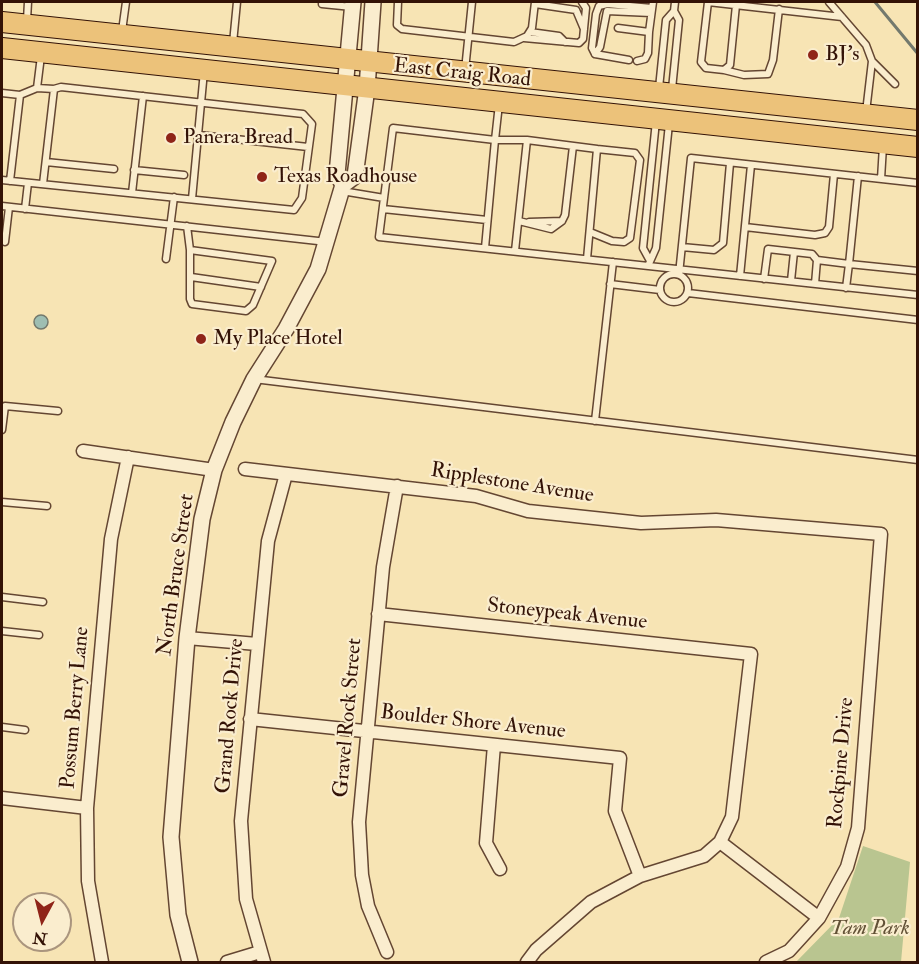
<!DOCTYPE html>
<style>
body{margin:0}
#map{position:relative;width:919px;height:964px;overflow:hidden;background:#f7e4b4;font-family:"IM FELL Double Pica",serif}
canvas{display:block}
.frame{position:absolute;inset:0;border:3px solid #331206;pointer-events:none}
.north{position:absolute;left:12px;top:892px;width:60px;height:60px;box-sizing:border-box;background:#faedce;border:2px solid #aa957e;border-radius:50%;rotate:187deg;font-size:16px;font-weight:700;line-height:24px;text-align:center;color:#331206}
.north::after{content:'';display:block;margin:auto;width:21px;height:27px;background:#8f2418;clip-path:polygon(50% 0,100% 100%,50% 72%,0 100%)}
</style>
<div id="map">
<canvas width="919" height="964"></canvas>
<div class="frame"></div>
<div class="north">N</div>
</div>
<script>
const c = document.querySelector('canvas').getContext('2d');
c.lineJoin = 'round';
function fillPath(path, color) {
  c.fillStyle = color;
  c.fill(path, 'evenodd');
}
function shape(rows) {
  const path = new Path2D();
  for (const r of rows) {
    if (r.length === 3) {
      path.moveTo(r[0] + r[2], r[1]);
      path.arc(r[0], r[1], r[2], 0, 2 * Math.PI);
      continue;
    }
    path.moveTo(r[0], r[1]);
    for (let i = 2; i < r.length; i += 2) path.lineTo(r[i], r[i + 1]);
  }
  return path;
}
function strokePath(path, color, width, dash) {
  c.strokeStyle = color;
  c.lineWidth = width;
  c.lineCap = dash ? 'butt' : 'round';
  c.setLineDash(dash || []);
  c.stroke(path);
}
function write(font, color, halo, rows, align = 'center') {
  c.font = font + ' "IM FELL Double Pica",serif';
  c.lineWidth = 4.5;
  c.setLineDash([]);
  c.textBaseline = 'middle';
  c.strokeStyle = halo;
  c.fillStyle = color;
  for (const [text, x, y, turn = 0] of rows) {
    c.save();
    c.translate(x, y);
    c.rotate((+turn || 0) * Math.PI / 180);
    c.textAlign = isNaN(turn) ? turn : align;
    if (halo) c.strokeText(text, 0, 0);
    c.fillText(text, 0, 0);
    c.restore();
  }
}
fillPath(shape([
 [863,846,910,862,901,962,796,962,839,918]
]), '#b9c590');
const water = shape([
 [41,322,7]
]);
fillPath(water, '#9ebeb2');
strokePath(water, '#73796d', 1.5);
strokePath(shape([
 [875,2,918,54]
]), '#73796d', 3);
const service = shape([
 [398,2,397,25,402,29,514,42,527,36,532,28,535,2],
 [708,2,701,62,706,68,724,70,730,65,736,5],
 [708,2,842,17],
 [829,2,866,45,872,61,866,112],
 [322,4,352,7],
 [535,4,576,10,584,29],
 [27,20,28,2],
 [618,28,649,32,653,2],
 [122,31,126,2],
 [530,32,559,36,565,42],
 [524,38,579,43,583,39,586,8,582,2],
 [233,43,237,2],
 [595,54,600,47,607,11,651,13],
 [629,60,595,54,592,48,596,14,599,6,607,4,652,8],
 [637,61,645,59,648,53,649,32],
 [872,61,895,84],
 [465,70,472,2],
 [724,70,744,75,768,74,773,60,779,9],
 [37,88,54,89],
 [659,88,666,20,674,11],
 [672,89,679,20,674,11,675,2],
 [2,93,20,95],
 [499,104,495,140,527,140],
 [199,135,308,147],
 [46,162,114,169],
 [134,170,184,175],
 [881,179,883,146],
 [2,180,294,210,302,198,312,124,303,114,61,87,54,89,43,184],
 [10,181,20,95,37,88,41,56],
 [342,191,384,198],
 [132,193,143,96],
 [192,199,204,71],
 [2,206,327,242],
 [25,209,28,183],
 [383,209,487,220],
 [519,221,551,229,562,221,565,215,573,146],
 [529,222,562,221],
 [187,226,190,250,272,261,253,305,246,311,192,304,190,299,190,250],
 [745,227,815,235,825,233,829,227,834,174],
 [590,232,612,241,624,242,630,238,640,160,635,153,597,149],
 [5,242,9,207],
 [682,247,714,250,723,243,730,163],
 [485,248,495,140,393,128,379,237,918,295],
 [515,251,527,140,597,149,587,259],
 [166,259,174,197],
 [649,259,643,248,656,121],
 [648,266,656,248,669,124],
 [674,288,14],
 [679,274,691,158,918,183],
 [740,276,751,165],
 [191,277,261,287],
 [764,279,768,249,812,254,817,260,849,264,858,176],
 [791,281,794,252],
 [610,284,660,290],
 [815,284,817,260],
 [846,288,849,264,918,271],
 [688,293,918,320],
 [254,379,918,460],
 [595,421,613,262],
 [2,430,5,406,58,411],
 [2,502,47,506],
 [2,597,43,602],
 [2,631,39,635],
 [2,727,25,730]
]);
const minor = shape([
 [83,451,214,470],
 [245,469,476,496,528,511,641,523,716,520,881,534,858,828,847,867,819,918,789,951,766,962],
 [378,614,751,654,732,817,720,842,704,856,640,876,591,902,536,950,527,962],
 [187,638,257,644],
 [250,719,620,758,615,811,640,876],
 [494,745,486,843,500,869],
 [2,798,87,808],
 [720,842,819,918],
 [387,952,368,906,362,875,359,822,383,567,397,486],
 [102,962,88,881,87,808,111,539,128,457],
 [227,962,260,952],
 [264,962,246,899,241,821,268,541,286,474]
]);
const tertiary = shape([
 [343,185,337,174,353,2],
 [190,962,178,915,171,837,187,638,202,519,214,470,233,422,254,379,286,329,318,269,343,185,355,176,367,88,373,2]
]);
const primary = shape([
 [2,22,918,120],
 [2,48,918,147]
]);
strokePath(service, '#644632', 9);
strokePath(minor, '#644632', 15);
strokePath(tertiary, '#644632', 18);
strokePath(primary, '#331206', 22);
strokePath(service, '#faedce', 6);
strokePath(minor, '#faedce', 12);
strokePath(tertiary, '#faedce', 15);
strokePath(primary, '#ecc27a', 20);
for (const [x, y, r, color] of [
 [813,55,6,"#8f2418"],
 [171,138,6,"#8f2418"],
 [262,177,6,"#8f2418"],
 [201,339,6,"#8f2418"]
]) {
  const dot = new Path2D();
  dot.arc(x, y, r, 0, 2 * Math.PI);
  c.fillStyle = color;
  c.fill(dot);
  strokePath(dot, '#faedce', 2);
}
write('21px', '#331206', '#faedce', [
 ["BJ's",825,55],
 ["Panera Bread",183,138],
 ["Texas Roadhouse",274,177],
 ["My Place Hotel",213,339]
], 'left');
write('21px', '#331206', '#faedce', [
 ["East Craig Road",462,74,6],
 ["Ripplestone Avenue",512,484,9],
 ["North Bruce Street",177,575,-82],
 ["Stoneypeak Avenue",567,615,6],
 ["Possum Berry Lane",76,708,-85],
 ["Grand Rock Drive",231,716,-85],
 ["Gravel Rock Street",349,718,-85],
 ["Boulder Shore Avenue",473,723,6],
 ["Rockpine Drive",842,763,-85]
]);
write('italic 21px', '#625136', '#faedce', [
 ["Tam Park",870,929]
]);
</script>
